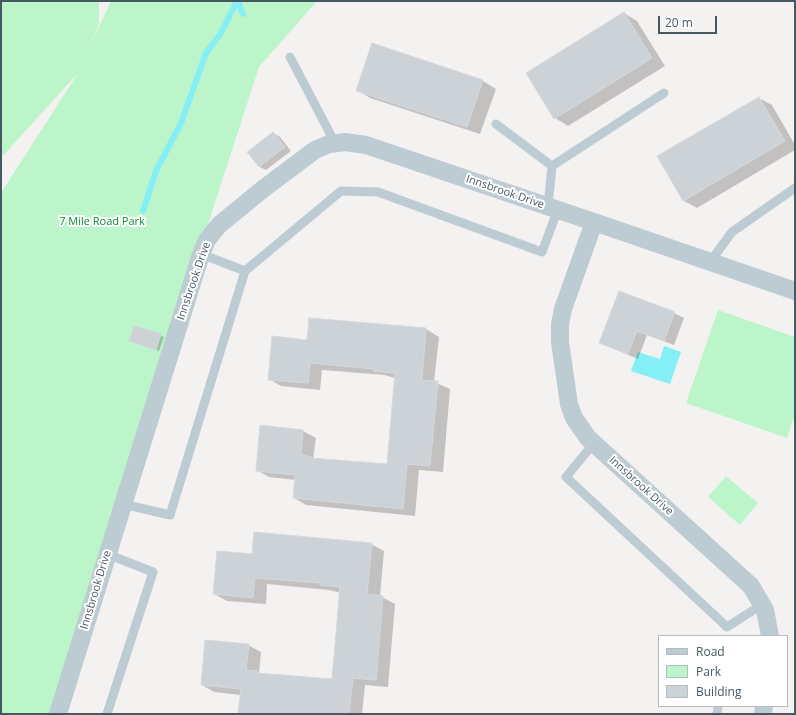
<!DOCTYPE html>
<style>
body{margin:0}
#map{position:relative;width:796px;height:715px;overflow:hidden;background:#f4f1f1;font-family:"Open Sans",sans-serif}
canvas{display:block}
.frame{position:absolute;inset:0;border:2px solid #465861;pointer-events:none}
.legend{position:absolute;left:658px;top:635px;width:130px;height:72px;box-sizing:border-box;background:#fff;border:1px solid #b5bcc0;margin:0;padding:5px 7px;list-style:none;font-size:12px;color:#465861}
.legend li{display:flex;align-items:center;gap:8px;height:20px}
.legend b{width:20px;border:1px solid #b5bcc0}
.scale{position:absolute;left:658px;top:16px;width:59px;height:18px;box-sizing:border-box;border:2px solid #465861;border-top:0;padding-left:5px;font-size:12px;line-height:14px;white-space:nowrap;color:#465861;-webkit-text-stroke:3px #fff;paint-order:stroke}
</style>
<div id="map">
<canvas width="796" height="715"></canvas>
<div class="frame"></div>
<ul class="legend">
<li><b style="height:5px;background:#bdcbd2"></b>Road</li>
<li><b style="height:11px;background:#bcf5c9"></b>Park</li>
<li><b style="height:11px;background:#ccd2d6"></b>Building</li>
</ul>
<div class="scale">20 m</div>
</div>
<script>
const c = document.querySelector('canvas').getContext('2d');
c.lineJoin = 'round';
function fillPath(path, color) {
  c.fillStyle = color;
  c.fill(path, 'evenodd');
}
function shape(rows) {
  const path = new Path2D();
  for (const r of rows) {
    path.moveTo(r[0], r[1]);
    for (let i = 2; i < r.length; i += 2) path.lineTo(r[i], r[i + 1]);
  }
  return path;
}
function strokePath(path, color, width, dash) {
  c.strokeStyle = color;
  c.lineWidth = width;
  c.lineCap = dash ? 'butt' : 'round';
  c.setLineDash(dash || []);
  c.stroke(path);
}
function write(font, color, halo, rows, align = 'center') {
  c.font = font + ' "Open Sans",sans-serif';
  c.lineWidth = 4;
  c.setLineDash([]);
  c.textBaseline = 'middle';
  c.strokeStyle = halo;
  c.fillStyle = color;
  for (const [text, x, y, turn = 0] of rows) {
    c.save();
    c.translate(x, y);
    c.rotate((+turn || 0) * Math.PI / 180);
    c.textAlign = isNaN(turn) ? turn : align;
    if (halo) c.strokeText(text, 0, 0);
    c.fillText(text, 0, 0);
    c.restore();
  }
}
fillPath(shape([
 [1,1,99,1,99,24,91,44,111,1,317,1,259,67,49,714,1,714,1,193,78,73,1,158],
 [718,310,795,337,795,414,787,438,686,403],
 [726,476,758,503,740,525,708,497]
]), '#bcf5c9');
fillPath(shape([
 [664,346,681,352,670,384,631,371,638,352,660,359]
]), '#84f0f6');
fillPath(shape([
 [624,13,637,21,665,66,568,126,555,118],
 [483,81,496,89,480,134,370,98,357,90],
 [759,98,772,105,795,145,795,150,697,208,684,201],
 [273,133,280,137,291,151,266,170,260,167,248,152],
 [674,313,684,318,674,345,647,335,638,359,600,343],
 [309,319,426,329,439,337,434,382,450,389,443,472,419,470,415,516,306,505,294,498,296,480,269,477,257,470,261,426,303,431,316,438,313,459,388,465,395,378,384,375,322,370,320,390,281,386,269,379,308,341],
 [134,327,164,337,159,351,133,342],
 [371,544,384,551,380,596,395,604,388,687,365,685,362,714,242,714,239,712,241,695,214,692,202,685,248,645,261,652,259,673,333,680,341,593,329,590,267,584,266,604,227,601,214,594,253,555]
]), '#0003');
strokePath(shape([
 [238,1,243,14],
 [143,211,156,171,181,123,206,53,221,33,237,1]
]), '#84f0f6', 6);
const building = shape([
 [624,12,652,58,554,119,526,73,624,12],
 [372,43,483,80,467,127,356,91,372,43],
 [759,97,785,141,683,201,657,156,759,97],
 [273,132,285,147,259,167,247,152,273,132],
 [619,291,675,312,664,341,637,331,628,354,599,343,619,291],
 [309,318,426,328,422,380,438,381,430,466,407,464,403,509,293,498,295,475,256,471,260,425,303,430,301,455,312,457,311,458,387,464,395,373,374,371,374,369,310,363,308,383,268,380,272,336,307,340,309,318],
 [134,326,161,334,156,350,129,341,134,326],
 [254,532,372,543,367,594,383,596,376,680,353,678,349,714,238,713,241,689,201,685,205,640,249,644,246,670,257,671,257,673,332,679,340,587,320,585,320,583,255,578,253,598,213,594,217,551,252,554,254,532]
]);
fillPath(building, '#ccd2d6');
strokePath(building, '#d4d8dd', 1);
strokePath(shape([
 [290,57,335,143],
 [496,124,552,166,548,206],
 [552,166,664,93],
 [710,262,732,232,795,188],
 [245,271,341,191,378,192,542,252,558,209],
 [594,443,566,477,727,627,763,604],
 [123,504,170,515,245,271,201,254],
 [107,714,153,572,107,554],
 [717,714,718,706]
]), '#bdcbd2', 9);
strokePath(shape([
 [594,222,795,291],
 [58,714,201,254,207,240,219,225,263,189,315,150,329,144,345,142,366,145,594,222,563,309,560,324,560,342,569,404,574,418,588,438,751,586,765,610,770,636],
 [763,714,764,706]
]), '#bdcbd2', 18);
write('11px', '#465861', '#fff', [
 ["Innsbrook Drive",505,192,19],
 ["Innsbrook Drive",194,281,-71],
 ["Innsbrook Drive",641,486,42],
 ["Innsbrook Drive",96,590,-73]
]);
write('11px', '#0d8737', '#fff', [
 ["7 Mile Road Park",102,222]
]);
</script>
